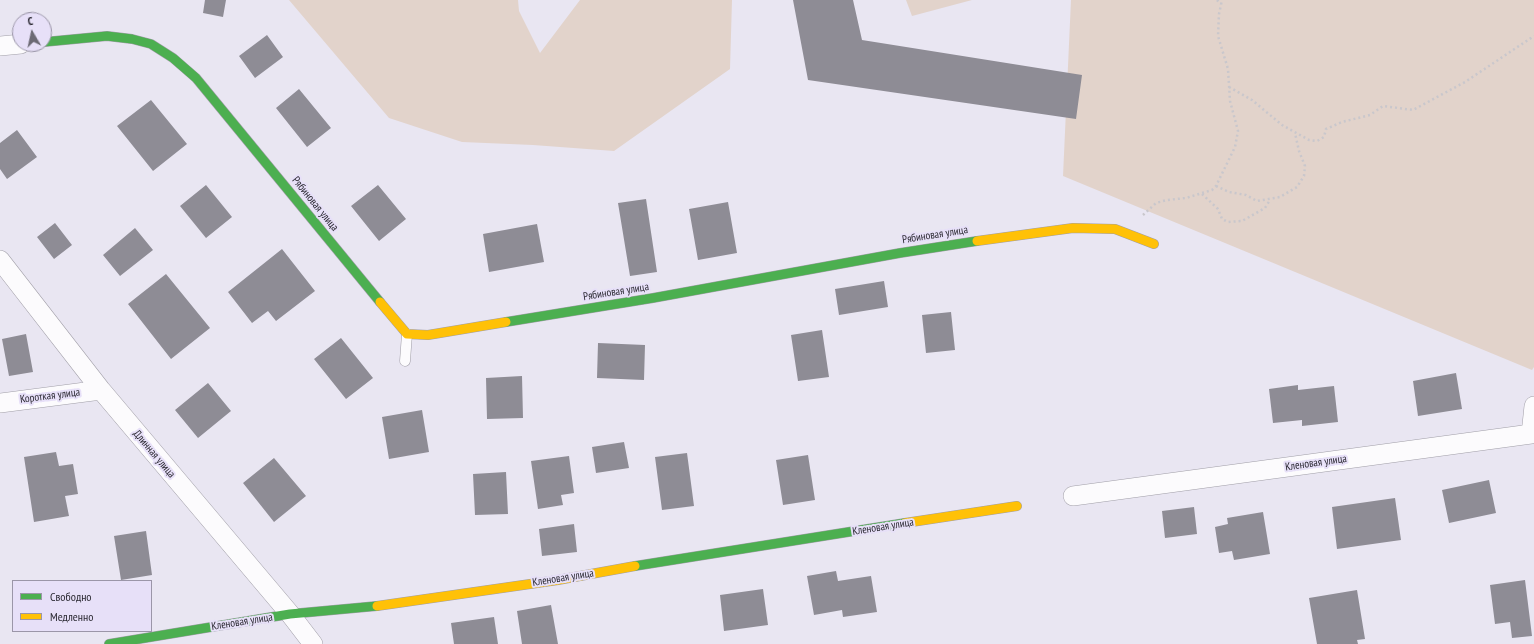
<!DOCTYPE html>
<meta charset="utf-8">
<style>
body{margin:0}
#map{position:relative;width:1534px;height:644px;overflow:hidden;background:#e9e6f2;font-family:"PT Sans Narrow",sans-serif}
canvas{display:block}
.legend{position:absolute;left:12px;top:580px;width:140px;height:52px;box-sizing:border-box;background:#e7e0f8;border:1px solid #9b96a8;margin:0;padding:5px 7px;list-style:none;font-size:12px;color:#292730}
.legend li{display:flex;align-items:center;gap:8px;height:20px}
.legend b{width:20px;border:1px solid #9b96a8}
.north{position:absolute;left:12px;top:12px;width:40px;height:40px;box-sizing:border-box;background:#e7e0f8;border:1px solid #9b96a8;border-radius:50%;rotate:351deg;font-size:11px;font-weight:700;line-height:16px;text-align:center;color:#292730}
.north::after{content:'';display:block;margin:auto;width:14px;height:18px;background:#6c6a74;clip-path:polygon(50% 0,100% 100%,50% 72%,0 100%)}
</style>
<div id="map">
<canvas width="1534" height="644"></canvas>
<ul class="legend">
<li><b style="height:5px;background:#4caf50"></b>Свободно</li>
<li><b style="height:5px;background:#ffc107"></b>Медленно</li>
</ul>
<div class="north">С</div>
</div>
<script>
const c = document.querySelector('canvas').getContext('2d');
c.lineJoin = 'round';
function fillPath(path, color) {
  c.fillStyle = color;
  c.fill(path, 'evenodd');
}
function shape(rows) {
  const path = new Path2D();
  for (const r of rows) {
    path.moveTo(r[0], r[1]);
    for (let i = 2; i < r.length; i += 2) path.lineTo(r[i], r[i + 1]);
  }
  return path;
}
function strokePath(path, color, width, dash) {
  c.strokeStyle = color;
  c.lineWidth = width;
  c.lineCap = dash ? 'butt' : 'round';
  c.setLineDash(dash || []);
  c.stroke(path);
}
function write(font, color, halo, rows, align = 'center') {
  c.font = font + ' "PT Sans Narrow",sans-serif';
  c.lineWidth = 4;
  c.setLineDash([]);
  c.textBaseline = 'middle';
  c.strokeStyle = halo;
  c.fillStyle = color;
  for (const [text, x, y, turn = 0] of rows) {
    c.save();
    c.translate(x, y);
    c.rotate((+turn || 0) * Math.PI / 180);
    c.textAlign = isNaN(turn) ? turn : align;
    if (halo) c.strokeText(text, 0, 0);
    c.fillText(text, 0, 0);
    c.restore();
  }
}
fillPath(shape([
 [289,0,518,0,519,11,540,53,580,0,732,0,730,69,614,151,533,145,462,142,389,118],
 [906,0,972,0,912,16],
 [1071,0,1534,0,1534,367,1532,370,1063,176]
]), '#e2d3cb');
fillPath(shape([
 [205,0,226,0,223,17,203,13],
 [793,0,853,0,862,40,1082,75,1076,119,808,80],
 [267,35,283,57,255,78,239,56],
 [299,89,331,128,307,147,276,108],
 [151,100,187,144,153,171,117,126],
 [17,130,37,157,7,179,0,169,0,143],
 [206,185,232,217,206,238,180,206],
 [378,185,406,219,379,241,351,206],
 [646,199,657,272,630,276,618,203],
 [728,202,737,253,698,260,689,209],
 [55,223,72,245,54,259,37,237],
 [537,224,544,262,489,272,483,234],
 [135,228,153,250,120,276,103,255],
 [282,249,315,291,276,321,268,311,252,323,228,292],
 [166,274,210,328,171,359,128,304],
 [884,281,888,307,839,315,835,289],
 [951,312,955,350,926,353,922,315],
 [822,330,829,377,798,381,791,335],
 [26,334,33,372,9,376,2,339],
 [341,338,373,378,346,399,314,359],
 [598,343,645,345,644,380,597,378],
 [1456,373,1462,409,1418,416,1413,381],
 [522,376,523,418,487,419,486,378],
 [208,383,231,411,198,438,175,410],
 [1298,385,1298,390,1334,386,1338,422,1302,426,1302,420,1273,423,1269,389],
 [422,410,429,452,389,459,382,417],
 [624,442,629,468,596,473,592,447],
 [56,452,59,466,73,464,78,494,65,496,69,516,34,522,24,457],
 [687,453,694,506,662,510,655,457],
 [808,455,815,500,783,505,776,460],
 [569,456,574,493,561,495,563,505,538,509,531,461],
 [274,458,306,496,274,522,243,483],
 [506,472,508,514,475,515,473,474],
 [1489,480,1496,513,1449,523,1442,490],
 [1395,498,1401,540,1337,549,1332,507],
 [1194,507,1197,534,1165,538,1162,511],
 [1263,512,1270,554,1234,560,1232,551,1219,553,1215,527,1228,524,1227,518],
 [574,524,577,552,542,556,539,529],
 [146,531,152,575,121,580,114,536],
 [836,571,838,581,871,576,877,612,843,617,842,610,814,615,807,576],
 [1525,580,1532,636,1512,638,1510,622,1495,624,1490,585],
 [763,589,768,625,724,631,720,595],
 [1357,590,1365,639,1357,640,1358,644,1317,644,1309,598],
 [551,605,558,644,522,644,517,611],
 [494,617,498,644,454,644,451,623]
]), '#8e8c95');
const lane = shape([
 [405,361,407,334]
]);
const street = shape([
 [0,46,21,44],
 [0,260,101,390,290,614,313,644],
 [0,403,101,390],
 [1073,496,1531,434,1534,406]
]);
const fast = shape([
 [44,42,107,36,132,39,151,44,173,58,196,78,380,302],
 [506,322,653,298,900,253,977,241],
 [635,566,905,523],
 [109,644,290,614,377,606]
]);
const slow = shape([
 [977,241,1073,228,1115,229,1154,244],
 [380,302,407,334,428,335,506,322],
 [905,523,1017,506],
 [377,606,558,580,635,566]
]);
strokePath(lane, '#a09ea7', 11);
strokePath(street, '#a09ea7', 20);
strokePath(fast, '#a09ea7', 10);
strokePath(slow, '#a09ea7', 10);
strokePath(shape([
 [1217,0,1221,4],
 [1229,87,1252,100,1282,125,1309,140,1317,141,1324,137,1326,129,1342,122,1370,115,1383,106,1413,110,1465,82,1534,36],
 [1216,186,1229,192,1246,195,1257,201,1280,197,1297,187,1304,176,1305,166,1299,151,1295,133],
 [1202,194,1218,209,1222,219,1228,222,1242,221,1265,208,1270,200],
 [1143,215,1156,203,1167,200,1186,198,1212,190,1216,186,1235,147,1238,131,1230,101,1228,69,1218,36,1219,14,1222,0]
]), '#c9c7cc', 2.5, [2, 3]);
strokePath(lane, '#fcfbfd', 10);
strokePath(street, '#fcfbfd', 19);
strokePath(fast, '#4caf50', 9);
strokePath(slow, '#ffc107', 9);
write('11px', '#292730', '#e7e0f8', [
 ["Рябиновая улица",315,204,51],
 ["Рябиновая улица",935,235,-9],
 ["Рябиновая улица",616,292,-9],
 ["Короткая улица",50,396,-7],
 ["Длинная улица",154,454,50],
 ["Кленовая улица",1316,463,-8],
 ["Кленовая улица",883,527,-9],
 ["Кленовая улица",563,578,-9],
 ["Кленовая улица",242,622,-9]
]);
</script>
